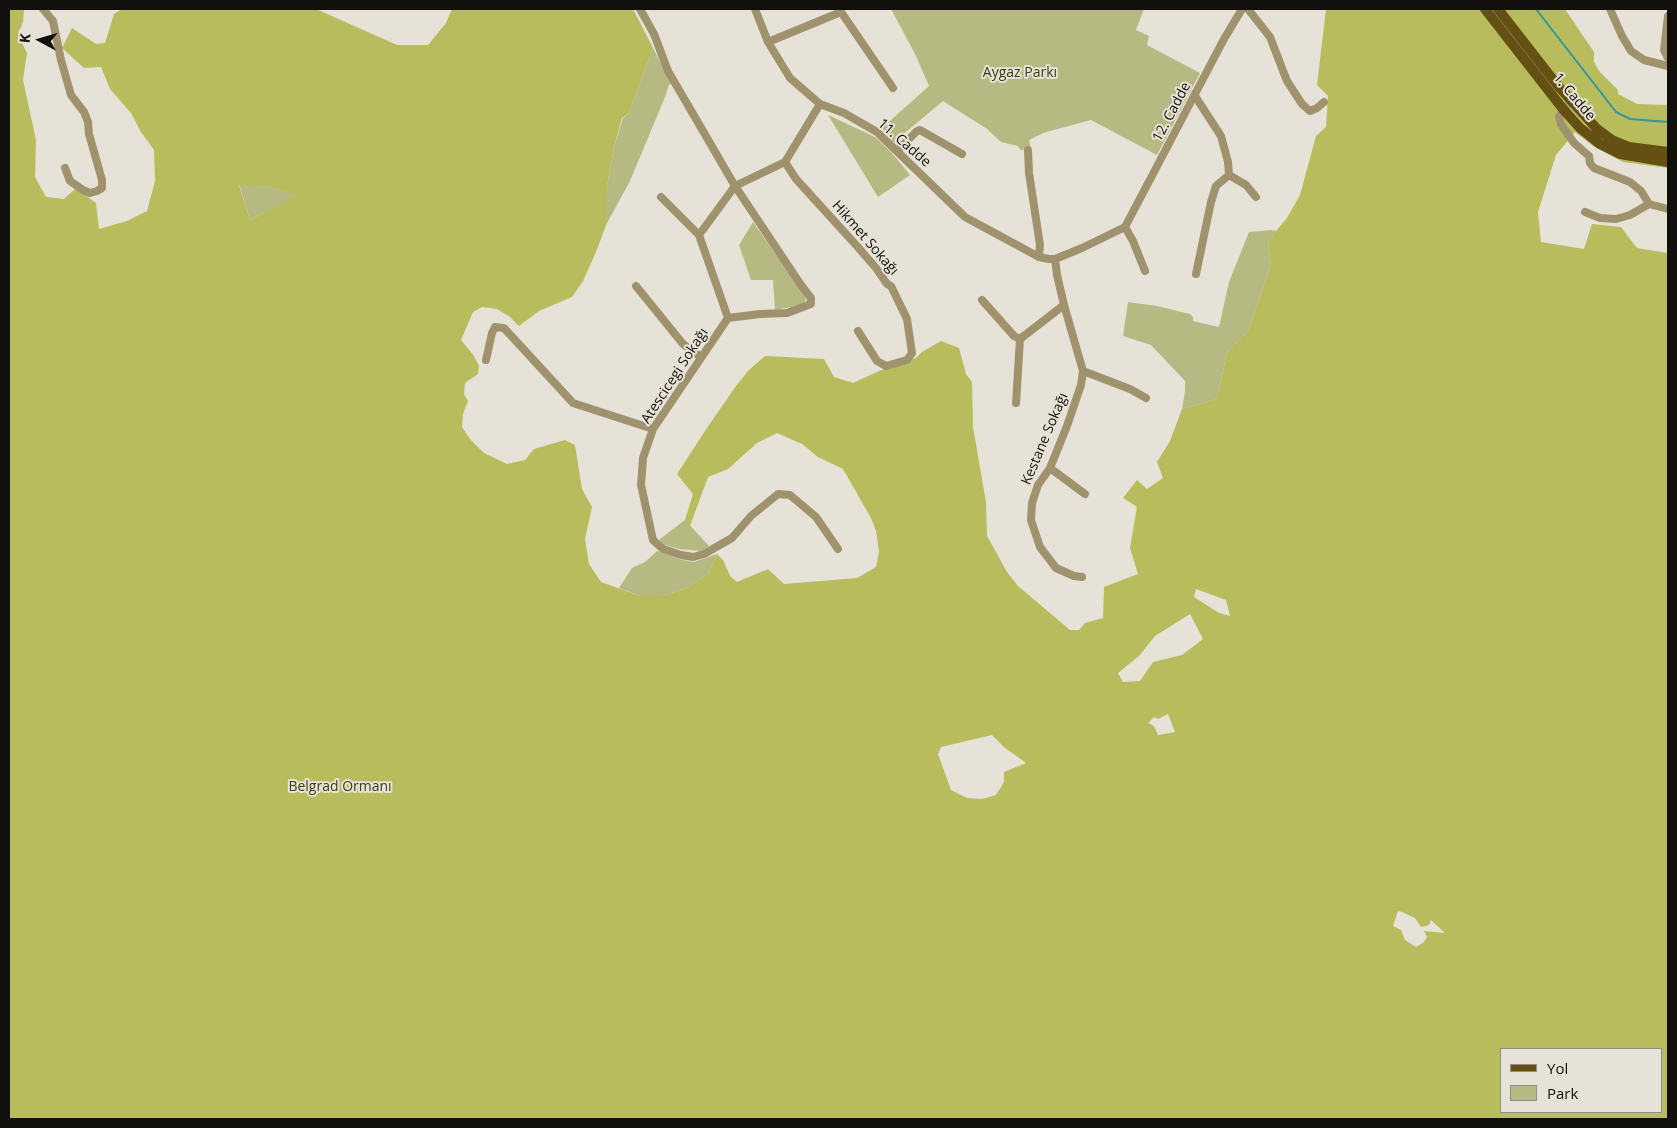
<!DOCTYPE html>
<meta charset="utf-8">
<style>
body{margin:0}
#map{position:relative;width:1677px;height:1128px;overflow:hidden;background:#e7e2d7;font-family:"Open Sans",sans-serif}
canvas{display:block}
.frame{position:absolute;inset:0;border:10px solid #12100c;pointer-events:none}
.legend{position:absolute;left:1500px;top:1048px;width:162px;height:65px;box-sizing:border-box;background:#e7e2d7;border:1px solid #928e86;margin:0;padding:6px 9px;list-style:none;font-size:15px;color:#12100c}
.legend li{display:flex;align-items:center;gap:10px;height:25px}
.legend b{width:25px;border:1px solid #928e86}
.north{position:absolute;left:15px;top:15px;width:50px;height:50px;-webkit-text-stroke:4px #e7e2d7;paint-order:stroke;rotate:276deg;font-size:14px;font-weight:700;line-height:20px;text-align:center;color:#12100c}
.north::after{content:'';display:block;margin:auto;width:18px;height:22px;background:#12100c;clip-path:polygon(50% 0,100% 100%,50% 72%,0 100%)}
</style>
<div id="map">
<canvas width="1677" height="1128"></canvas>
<div class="frame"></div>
<ul class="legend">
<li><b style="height:6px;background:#635012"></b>Yol</li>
<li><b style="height:14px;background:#b6ba82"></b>Park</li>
</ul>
<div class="north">K</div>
</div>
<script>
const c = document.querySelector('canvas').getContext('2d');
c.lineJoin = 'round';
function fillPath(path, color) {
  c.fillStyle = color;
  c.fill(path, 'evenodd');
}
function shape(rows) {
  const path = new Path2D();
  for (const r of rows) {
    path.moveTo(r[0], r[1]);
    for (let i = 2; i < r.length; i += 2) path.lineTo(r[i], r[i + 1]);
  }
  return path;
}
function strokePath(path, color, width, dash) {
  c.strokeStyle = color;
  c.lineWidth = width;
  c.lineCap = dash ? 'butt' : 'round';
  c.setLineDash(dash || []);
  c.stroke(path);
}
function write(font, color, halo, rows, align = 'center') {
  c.font = font + ' "Open Sans",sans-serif';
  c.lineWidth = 4;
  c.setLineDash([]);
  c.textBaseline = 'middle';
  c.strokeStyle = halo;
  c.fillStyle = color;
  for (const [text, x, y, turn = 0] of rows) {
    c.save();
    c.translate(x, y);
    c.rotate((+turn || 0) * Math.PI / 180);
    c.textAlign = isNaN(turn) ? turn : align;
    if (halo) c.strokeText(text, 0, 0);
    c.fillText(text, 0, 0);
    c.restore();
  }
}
fillPath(shape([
 [891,9,1144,9,1136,30,1149,36,1147,45,1200,73,1157,155,1091,120,1043,133,1029,140,1031,149,1020,150,1018,146,1001,142,987,129,943,101,894,142,882,128,929,86,915,54],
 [653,48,671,83,669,85,665,97,630,181,606,225,606,193,614,147,623,118,629,113],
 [828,115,875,137,891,152,910,175,878,197],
 [239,184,268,187,299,196,250,220],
 [753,222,806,297,805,302,797,306,775,310,773,280,751,280,739,245],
 [1271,230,1276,231,1268,243,1271,265,1248,331,1227,352,1217,399,1182,409,1185,392,1185,381,1151,345,1123,336,1128,302,1157,306,1190,314,1193,317,1193,321,1219,327,1229,282,1249,232],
 [685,520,709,546,702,551,679,549,661,544,660,539],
 [657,551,682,560,694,562,717,554,709,573,687,588,662,596,640,596,619,588,632,568,645,562]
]), '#b6ba82');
fillPath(shape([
 [9,9,24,9,23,22,18,35,27,53,23,80,36,140,35,177,46,197,64,199,76,188,96,203,99,229,127,221,147,211,155,181,154,150,141,132,131,113,110,89,101,67,84,68,62,48,72,28,96,44,105,43,114,14,122,9,316,9,397,45,428,45,446,23,452,9,633,9,653,48,629,113,622,118,614,147,606,193,606,225,596,252,583,281,572,297,539,311,519,326,510,317,497,309,482,307,473,312,461,340,474,356,479,366,478,374,465,383,464,394,468,401,463,414,462,427,470,439,484,453,507,464,525,460,534,449,565,440,575,445,582,489,592,507,585,539,589,564,601,582,640,596,662,596,687,588,709,573,717,554,723,560,730,576,737,582,768,569,784,584,857,578,876,567,879,552,876,531,871,518,843,469,818,457,802,444,777,433,757,443,728,469,708,477,690,526,685,520,693,494,677,474,709,425,736,386,749,370,765,356,824,359,834,377,853,383,879,371,916,358,922,352,941,341,959,348,966,374,972,382,973,427,986,502,987,536,1007,572,1018,586,1070,630,1079,630,1085,623,1103,618,1104,587,1138,574,1130,548,1137,507,1123,498,1137,480,1147,489,1163,478,1157,462,1170,441,1182,409,1217,399,1227,352,1248,331,1271,265,1268,243,1276,231,1287,218,1300,195,1316,136,1326,127,1328,96,1317,85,1326,9,1565,9,1594,52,1594,62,1599,71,1618,90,1618,94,1637,104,1668,105,1668,168,1623,162,1593,146,1575,132,1556,155,1538,212,1541,242,1584,249,1592,224,1621,227,1637,248,1668,253,1668,1119,9,1119],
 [239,185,268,187,298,196,250,220],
 [1196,589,1226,600,1230,616,1219,613,1194,597],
 [1190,614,1203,639,1182,655,1153,662,1140,681,1123,682,1118,673,1139,656,1155,636],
 [1168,714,1175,732,1158,735,1154,726,1148,723,1154,717,1158,719],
 [992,735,1004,747,1026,763,1004,772,1004,782,996,795,982,799,967,798,951,790,938,754,941,747],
 [1398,911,1402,912,1415,918,1421,927,1429,925,1431,920,1445,933,1424,931,1427,937,1424,942,1416,947,1405,940,1401,930,1393,926],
 [1501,1049,1661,1049,1661,1112,1501,1112]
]), '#b8bc5c');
strokePath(shape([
 [1536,9,1616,112,1630,119,1668,122]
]), '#32979e', 2);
strokePath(shape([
 [43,9,53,21,61,60,71,95,84,112,88,122,89,134,102,180,102,188,97,191,90,193,83,190,70,181,65,168],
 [640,9,654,34,668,71,735,186,801,285,811,298,811,304,787,313,760,314,728,318],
 [755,9,768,42,790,78,820,104,844,113,877,132,965,217,1039,257,1049,259,1055,259,1082,248,1125,227],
 [839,9,893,88],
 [1248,9,1270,37,1287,81,1302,104,1310,111,1317,108,1324,102],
 [1610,9,1622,36,1631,51,1644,60,1668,66],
 [1668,16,1664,50,1668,58],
 [768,42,841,12],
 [1195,96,1221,136,1228,162,1229,175,1216,186,1211,202,1196,274],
 [1566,106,1559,117,1561,124,1574,143,1589,156,1590,163,1594,168,1630,182,1641,191,1649,204,1668,209],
 [1028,150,1029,173,1040,245,1039,257],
 [897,151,917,131,920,130,962,154],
 [785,162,796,179,856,245,876,268,887,284,891,286,907,319,912,353,907,360,886,366,877,361,858,331],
 [1229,175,1246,185,1256,197],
 [661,197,699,235,728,318],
 [1585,212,1600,218,1616,219,1630,215,1649,204],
 [1125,227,1224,39,1242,9],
 [1125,227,1133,241,1145,271],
 [699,235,735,186,785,162,820,104],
 [1055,259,1057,275,1064,305,1083,371,1081,385,1067,426,1050,468,1038,485,1032,503,1031,520,1040,547,1056,568,1074,576,1082,577],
 [636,286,683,344,701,357],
 [982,300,1014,336,1020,339,1064,305],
 [728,318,653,429,643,458,641,485,653,540,663,549,681,555,693,557,704,554,732,538,751,516,778,494,790,495,816,517,838,549],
 [486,360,492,333,495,327,504,328,573,403,653,429],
 [1083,371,1130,389,1146,398],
 [1016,403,1020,339],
 [1050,468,1085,494]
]), '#9f926d', 8);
strokePath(shape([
 [1485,9,1563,109,1580,128,1600,144,1620,154,1668,162],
 [1498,9,1558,86,1597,129,1612,140,1629,147,1668,152]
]), '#635012', 10);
write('14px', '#3a3c13', '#e7e2d7', [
 ["Aygaz Parkı",1020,73],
 ["Belgrad Ormanı",340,787]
]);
write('14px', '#12100c', '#e7e2d7', [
 ["1. Cadde",1574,97,50],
 ["12. Cadde",1172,112,-62],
 ["11. Cadde",904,143,41],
 ["Hikmet Sokağı",865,238,49],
 ["Atescicegi Sokağı",675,376,-57],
 ["Kestane Sokağı",1045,439,-67]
]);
</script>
